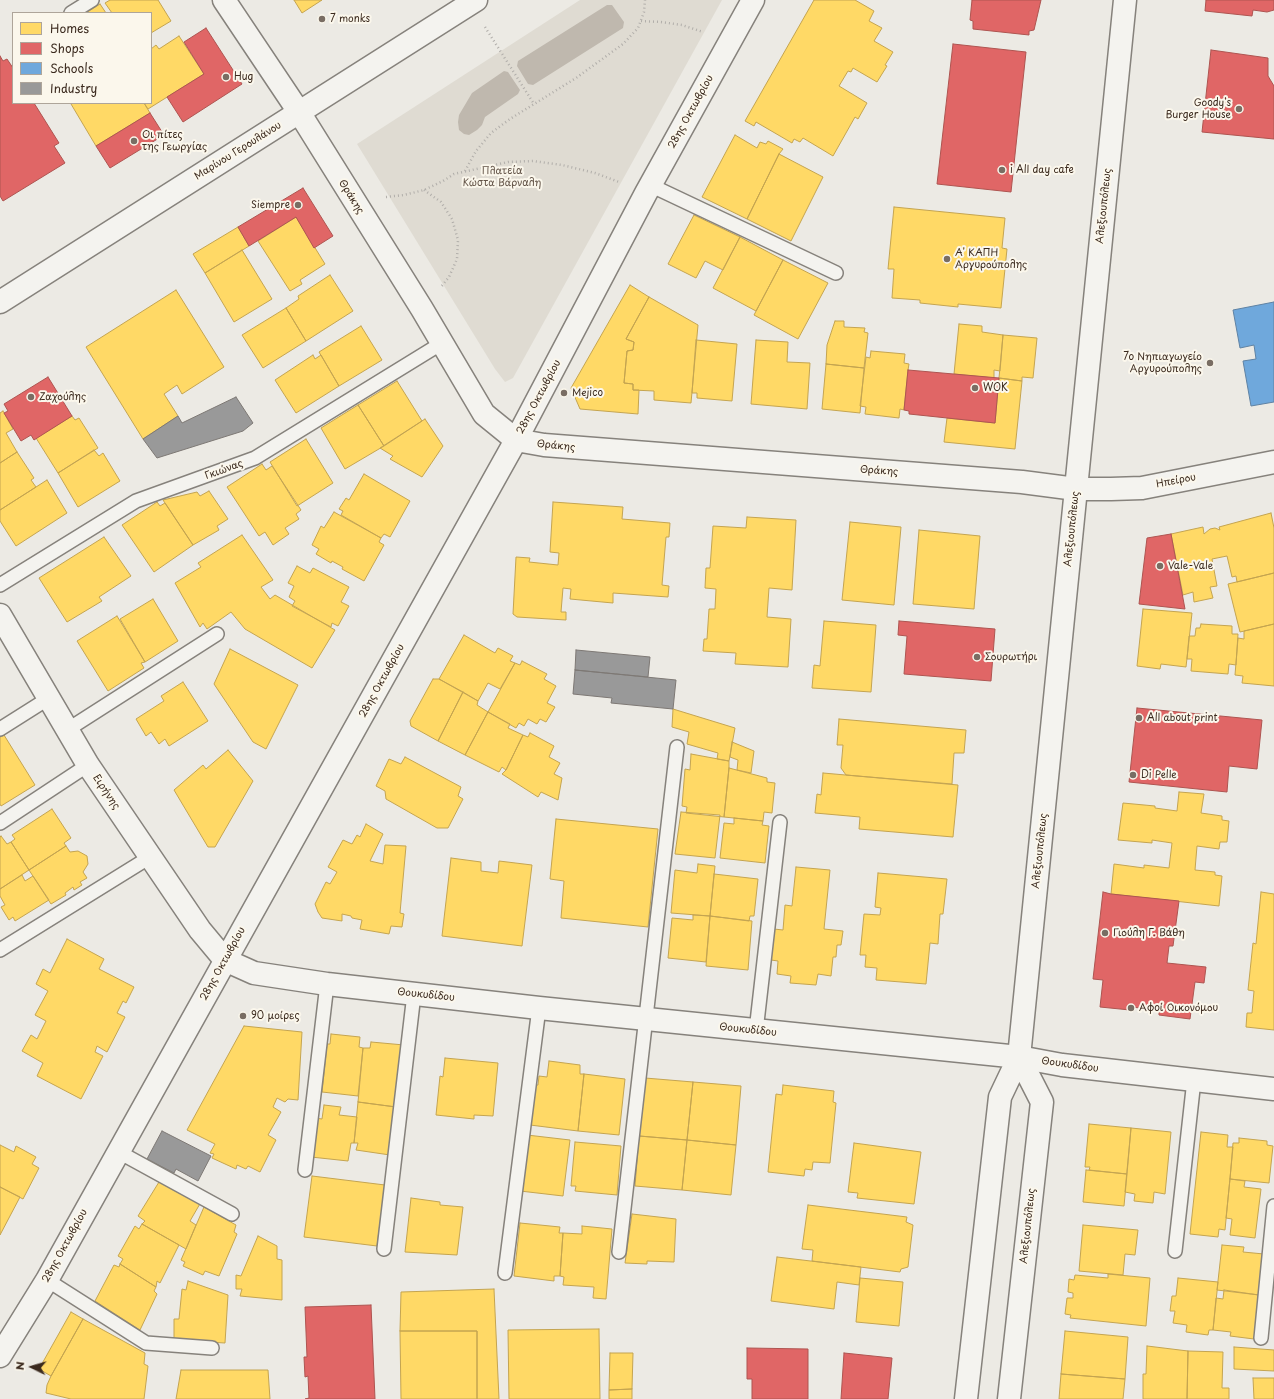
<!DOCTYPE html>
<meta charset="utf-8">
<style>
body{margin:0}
#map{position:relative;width:1274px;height:1399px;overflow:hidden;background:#eceae4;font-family:"Playpen Sans",sans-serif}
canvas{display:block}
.legend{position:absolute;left:12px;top:12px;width:140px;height:92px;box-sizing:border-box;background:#fbf7ec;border:1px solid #aea59a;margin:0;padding:5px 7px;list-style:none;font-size:12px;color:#3b2a1e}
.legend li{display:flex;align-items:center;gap:8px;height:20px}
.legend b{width:20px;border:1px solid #aea59a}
.north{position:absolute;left:12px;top:1347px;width:40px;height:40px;-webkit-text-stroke:3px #fbf7ec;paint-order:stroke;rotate:275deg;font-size:11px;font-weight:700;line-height:16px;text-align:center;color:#3b2a1e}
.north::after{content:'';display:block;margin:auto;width:14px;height:18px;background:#3b2a1e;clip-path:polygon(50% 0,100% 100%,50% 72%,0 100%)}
</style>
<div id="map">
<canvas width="1274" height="1399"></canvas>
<ul class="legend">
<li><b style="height:11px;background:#ffd966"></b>Homes</li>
<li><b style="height:11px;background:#e06666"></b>Shops</li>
<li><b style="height:11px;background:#6fa8dc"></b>Schools</li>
<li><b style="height:11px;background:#999"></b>Industry</li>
</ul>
<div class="north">N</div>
</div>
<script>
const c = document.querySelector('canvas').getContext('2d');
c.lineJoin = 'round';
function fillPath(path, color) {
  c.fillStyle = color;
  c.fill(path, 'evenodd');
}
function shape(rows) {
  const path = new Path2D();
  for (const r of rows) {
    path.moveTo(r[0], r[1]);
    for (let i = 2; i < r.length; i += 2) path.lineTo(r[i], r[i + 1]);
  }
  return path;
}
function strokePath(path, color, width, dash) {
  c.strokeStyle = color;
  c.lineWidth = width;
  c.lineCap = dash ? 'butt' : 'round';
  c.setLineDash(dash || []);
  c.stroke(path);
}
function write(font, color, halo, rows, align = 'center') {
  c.font = font + ' "Playpen Sans",sans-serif';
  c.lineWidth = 4;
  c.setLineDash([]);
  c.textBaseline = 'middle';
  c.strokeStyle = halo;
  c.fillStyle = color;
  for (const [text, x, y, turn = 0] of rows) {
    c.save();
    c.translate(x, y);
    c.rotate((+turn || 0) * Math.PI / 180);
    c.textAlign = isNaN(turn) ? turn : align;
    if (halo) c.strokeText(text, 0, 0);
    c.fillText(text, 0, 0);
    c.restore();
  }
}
fillPath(shape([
 [580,0,722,0,513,378,505,382,495,369,357,144]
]), '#dfdbd2');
fillPath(shape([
 [607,5,612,5,624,22,623,28,533,85,528,84,517,66,518,61],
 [504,71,508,72,520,90,518,94,485,117,482,125,477,130,469,135,464,134,459,130,458,122,459,115,472,93]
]), '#bfb8ae');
const homes = shape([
 [110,0,158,0,171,21,151,33,151,13,112,13,105,3,110,0],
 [294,0,322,0,302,13,294,0],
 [814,0,855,0,874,11,869,21,882,28,874,41,893,52,885,65,887,66,877,82,853,68,851,72,848,71,839,86,867,103,858,119,855,117,833,156,803,138,800,142,794,139,792,143,756,122,754,126,745,121,814,0],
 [100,4,106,13,86,13,100,4],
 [179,36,204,74,148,109,144,103,151,103,151,49,156,45,159,49,179,36],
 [73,103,144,103,150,113,96,146,71,104,73,103],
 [735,135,757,148,760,142,766,144,768,141,783,149,779,154,747,219,702,197,735,135],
 [779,154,823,177,791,241,747,219,779,154],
 [894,207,1005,218,1002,248,1007,249,1001,308,958,304,958,307,920,303,920,300,892,298,894,269,888,269,894,207],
 [694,215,740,237,723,270,705,261,696,278,668,264,694,215],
 [296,217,325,264,300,280,302,284,290,291,258,241,296,217],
 [238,227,249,246,205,273,193,254,238,227],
 [740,237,783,260,756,311,713,288,740,237],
 [242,250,272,299,234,322,205,273,242,250],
 [783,260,828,283,798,339,754,315,783,260],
 [330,275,353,311,306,341,286,308,299,299,298,296,330,275],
 [630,285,649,297,626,339,634,342,633,350,627,351,624,383,633,384,633,390,639,390,638,414,580,409,571,388,630,285],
 [176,290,224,367,182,394,177,385,164,394,178,416,143,439,86,347,176,290],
 [649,297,698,325,691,403,654,400,654,391,633,390,633,384,624,383,627,351,633,350,634,342,626,339,649,297],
 [286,308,306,341,263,368,242,335,286,308],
 [835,321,844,321,844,327,865,328,864,332,868,333,864,368,826,364,827,345,835,321],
 [959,324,982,326,982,332,1003,335,1000,371,994,370,994,378,954,374,959,324],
 [361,326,382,360,339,386,319,352,361,326],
 [1003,335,1037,338,1033,378,1022,377,1022,381,999,378,1003,335],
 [696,340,737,344,732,401,697,398,697,393,692,393,696,340],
 [756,340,788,342,787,362,810,363,807,409,751,404,756,340],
 [871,351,905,354,904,363,909,364,908,370,904,410,900,409,899,418,865,414,866,407,860,406,866,357,870,358,871,351],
 [313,355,315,359,321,355,339,386,296,413,275,380,313,355],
 [826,364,864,368,860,413,822,409,826,364],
 [999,378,1022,381,1015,449,944,442,947,418,995,423,999,378],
 [397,381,422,421,384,446,358,405,397,381],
 [358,405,384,446,345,469,321,428,358,405],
 [3,411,13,429,6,433,17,452,0,463,0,413,3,411],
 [72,416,75,420,79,418,98,448,58,473,36,438,72,416],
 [425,419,443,446,422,477,390,459,393,456,380,448,425,419],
 [306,439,333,483,297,506,270,462,306,439],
 [94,450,99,456,103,453,120,481,78,507,58,473,94,450],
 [17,452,34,478,31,480,36,487,0,510,0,463,17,452],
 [262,464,266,470,272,466,301,510,296,514,299,519,285,528,289,534,273,545,265,532,259,536,227,487,262,464],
 [364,474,410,501,390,537,384,534,381,538,341,515,343,511,339,509,346,498,349,500,364,474],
 [47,480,67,513,16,546,0,521,0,510,47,480],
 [209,491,228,519,217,526,219,530,193,545,163,500,197,492,200,496,209,491],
 [157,502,160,506,165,503,193,545,154,572,122,525,157,502],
 [553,502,623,507,622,519,670,523,669,537,666,537,662,585,669,586,668,597,613,593,613,603,570,599,571,589,563,588,561,612,566,612,566,620,517,617,513,614,516,557,530,558,529,562,558,565,559,553,550,552,553,502],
 [334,512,381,538,379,542,384,545,364,581,342,569,343,567,332,561,331,563,316,554,319,549,312,545,321,526,324,528,334,512],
 [1271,513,1274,528,1274,573,1237,582,1236,576,1232,577,1227,556,1212,559,1217,586,1210,587,1213,598,1194,602,1193,592,1183,595,1171,534,1203,527,1204,534,1210,529,1215,528,1220,530,1219,527,1271,513],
 [747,517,796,520,792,590,769,588,767,617,791,619,788,667,735,664,736,653,703,651,704,639,707,639,709,609,715,609,716,589,705,588,706,568,710,568,713,526,746,528,747,517],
 [850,522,901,527,894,605,842,600,850,522],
 [919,530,980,536,974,609,913,604,919,530],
 [242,535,273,580,261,587,270,599,275,595,335,630,312,668,245,629,231,612,207,629,203,623,200,627,175,583,201,567,198,563,242,535],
 [104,537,131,576,99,597,102,601,67,622,39,578,104,537],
 [297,566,310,573,313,568,349,587,341,602,349,606,338,626,332,623,331,627,292,606,295,601,289,597,294,586,288,583,297,566],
 [1274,573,1274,624,1240,632,1228,584,1274,573],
 [153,599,178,641,145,662,120,619,153,599],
 [1143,609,1192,613,1186,667,1161,664,1160,669,1137,666,1143,609],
 [117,616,145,662,141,663,144,668,108,691,77,641,117,616],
 [824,621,876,625,871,692,812,688,814,665,820,666,824,621],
 [1201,624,1232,626,1232,634,1238,634,1236,665,1229,664,1228,674,1191,671,1192,659,1187,659,1189,636,1195,636,1196,628,1200,628,1201,624],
 [1274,624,1274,686,1242,683,1243,676,1235,675,1238,638,1244,639,1244,631,1274,624],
 [464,635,495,653,498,648,513,656,510,661,515,663,500,689,488,683,478,701,439,679,464,635],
 [230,649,298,685,266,749,253,742,214,684,230,649],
 [522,661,547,674,544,679,556,686,547,703,555,707,546,722,540,719,537,724,528,719,524,726,519,723,516,728,488,712,515,663,520,665,522,661],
 [433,679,439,679,463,692,438,741,411,726,410,721,433,679],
 [183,682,208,721,169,746,165,739,159,744,151,732,146,736,136,719,164,701,161,696,183,682],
 [463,692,478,701,477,705,488,712,465,755,438,741,463,692],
 [673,709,735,728,729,761,717,759,718,753,687,744,689,732,672,727,673,709],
 [488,712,510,724,508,728,523,735,506,770,502,767,499,772,465,755,488,712],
 [839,719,966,730,964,753,954,753,952,784,846,775,841,768,843,745,837,745,839,719],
 [530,733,554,746,549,757,560,763,554,774,562,778,558,800,541,792,538,797,502,774,506,770,523,735,528,737,530,733],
 [4,735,35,785,1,806,0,804,0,737,4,735],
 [732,742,754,751,751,773,737,770,738,760,730,757,732,742],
 [228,750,253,781,215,847,208,847,174,790,203,765,206,769,228,750],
 [691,754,729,761,729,768,724,817,686,813,687,807,682,806,685,769,690,770,691,754],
 [405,757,461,787,458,796,463,799,448,828,437,828,386,799,385,791,376,786,389,759,401,764,405,757],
 [729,768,767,778,767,782,775,783,772,813,764,812,763,821,724,817,729,768],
 [823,773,958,785,953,837,859,829,860,817,815,813,817,794,821,795,823,773],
 [1179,792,1204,794,1201,813,1222,816,1222,820,1229,821,1227,842,1220,842,1219,849,1197,846,1195,870,1215,872,1215,875,1222,876,1219,906,1111,894,1114,864,1144,868,1144,865,1169,868,1172,843,1152,840,1152,843,1118,840,1123,803,1155,806,1155,808,1177,811,1179,792],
 [52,809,71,838,64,843,66,846,29,870,11,842,15,839,12,835,52,809],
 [681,812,720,815,715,858,675,854,681,812],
 [734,818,763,821,762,825,769,826,765,863,720,858,724,823,734,824,734,818],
 [556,819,658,829,648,927,561,918,564,881,550,879,556,819],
 [366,824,383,834,370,861,383,864,385,845,406,846,400,913,404,914,402,927,391,926,389,934,360,929,362,920,352,918,351,916,342,914,342,921,322,918,318,912,315,904,326,882,330,884,337,872,328,867,343,840,352,844,357,835,360,837,366,824],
 [1,836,7,844,11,842,29,870,0,889,0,837,1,836],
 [66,846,70,852,78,851,87,856,88,864,83,872,87,878,80,882,82,885,74,890,73,887,65,893,66,895,51,904,29,870,66,846],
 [451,858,481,862,481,871,498,873,499,861,532,865,522,946,442,936,451,858],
 [698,864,715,866,710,916,671,913,675,870,697,873,698,864],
 [796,867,830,870,824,929,843,931,841,945,837,945,836,957,833,957,831,976,818,974,816,985,790,983,791,976,777,974,778,961,771,960,774,929,783,930,785,905,792,906,796,867],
 [878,873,947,879,943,914,940,914,938,944,930,943,926,984,876,980,877,968,865,967,866,955,860,955,864,914,880,915,881,908,875,907,878,873],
 [714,874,758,879,754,916,750,916,749,921,710,916,714,874],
 [22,875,25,881,33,876,49,900,15,921,13,917,9,920,1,907,5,905,0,896,0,889,22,875],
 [1261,892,1274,894,1274,1030,1246,1027,1247,1013,1252,1013,1254,991,1248,990,1253,943,1256,944,1261,892],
 [693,915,710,916,706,962,668,958,672,918,693,920,693,915],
 [710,916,752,921,748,970,706,966,710,916],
 [67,939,104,959,99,969,134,987,126,1003,123,1001,117,1013,125,1017,107,1052,97,1046,95,1052,103,1056,81,1099,37,1076,43,1063,22,1051,31,1035,37,1039,46,1021,35,1015,48,991,36,984,43,969,50,973,67,939],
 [244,1026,302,1032,298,1100,288,1099,285,1102,277,1098,273,1107,281,1112,268,1135,276,1140,260,1172,248,1166,246,1169,237,1165,236,1169,212,1158,214,1154,210,1153,215,1144,187,1130,244,1026],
 [331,1034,360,1037,359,1047,363,1048,358,1096,322,1092,327,1044,330,1044,331,1034],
 [371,1042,404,1045,396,1107,358,1102,363,1048,370,1048,371,1042],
 [445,1058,498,1063,493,1116,474,1115,474,1119,436,1115,440,1076,443,1077,445,1058],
 [549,1061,580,1065,580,1074,584,1074,578,1131,530,1125,535,1085,538,1085,539,1076,547,1077,549,1061],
 [584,1074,625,1079,619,1135,578,1131,584,1074],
 [645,1078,693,1082,687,1140,639,1136,645,1078],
 [693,1082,741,1086,736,1145,687,1140,693,1082],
 [783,1085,834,1091,833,1102,836,1103,830,1163,813,1162,812,1170,805,1169,804,1176,768,1172,776,1094,782,1095,783,1085],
 [358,1102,396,1107,390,1155,356,1150,358,1143,354,1143,358,1102],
 [324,1105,341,1107,339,1115,357,1117,354,1143,351,1143,348,1161,311,1157,315,1118,322,1119,324,1105],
 [1089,1124,1131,1128,1127,1174,1089,1170,1090,1167,1085,1167,1089,1124],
 [1131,1128,1171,1132,1165,1194,1154,1192,1153,1203,1134,1201,1135,1194,1125,1192,1131,1128],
 [1201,1132,1228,1135,1227,1147,1233,1147,1225,1230,1219,1229,1218,1237,1190,1234,1201,1132],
 [527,1135,570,1140,563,1196,520,1191,527,1135],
 [639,1136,687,1140,682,1190,635,1186,639,1136],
 [1239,1138,1267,1141,1267,1145,1273,1146,1269,1183,1230,1179,1233,1143,1239,1143,1239,1138],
 [687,1140,736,1145,731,1195,682,1190,687,1140],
 [575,1142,621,1146,617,1195,575,1191,576,1186,571,1186,575,1142],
 [854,1143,921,1152,914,1204,857,1198,858,1193,848,1192,854,1143],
 [0,1145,14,1152,16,1146,36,1157,32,1164,39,1168,23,1199,0,1187,0,1145],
 [1086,1170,1127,1174,1124,1206,1083,1202,1086,1170],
 [312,1176,385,1185,377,1246,304,1237,312,1176],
 [1230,1179,1245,1181,1244,1187,1261,1189,1255,1238,1230,1235,1232,1219,1226,1218,1230,1179],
 [159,1182,165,1183,201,1202,190,1221,196,1225,186,1249,142,1224,145,1221,138,1216,159,1182],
 [0,1187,20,1197,0,1235,0,1187],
 [411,1198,440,1202,440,1205,463,1207,457,1255,405,1252,411,1198],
 [808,1205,907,1217,906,1222,913,1225,908,1267,901,1269,900,1272,812,1261,813,1250,802,1249,808,1205],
 [204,1207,236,1225,234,1232,237,1234,219,1276,205,1271,203,1275,183,1266,185,1262,181,1260,204,1207],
 [632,1214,676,1219,674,1262,647,1261,647,1264,625,1263,632,1214],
 [520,1223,560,1227,559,1233,563,1233,560,1276,554,1276,554,1281,514,1276,520,1223],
 [142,1224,179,1245,160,1283,157,1281,156,1287,120,1264,123,1259,118,1256,135,1226,139,1229,142,1224],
 [1083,1225,1138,1230,1135,1255,1125,1254,1123,1275,1079,1271,1083,1225],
 [582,1226,612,1229,606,1299,593,1298,594,1287,563,1285,564,1277,560,1276,563,1233,582,1234,582,1226],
 [258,1236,277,1246,277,1259,282,1260,282,1300,240,1296,242,1289,236,1289,236,1275,241,1276,258,1236],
 [1222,1245,1244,1247,1243,1252,1264,1254,1259,1295,1217,1290,1222,1245],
 [777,1257,861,1267,859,1285,837,1282,834,1309,771,1301,777,1257],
 [120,1264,156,1287,154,1291,157,1294,140,1330,95,1301,114,1265,119,1267,120,1264],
 [1108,1274,1150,1278,1146,1326,1070,1318,1071,1315,1065,1314,1067,1298,1073,1298,1073,1293,1068,1292,1069,1279,1074,1280,1075,1275,1108,1278,1108,1274],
 [860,1278,903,1282,899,1326,856,1322,860,1278],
 [1178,1278,1218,1282,1213,1330,1209,1330,1208,1335,1186,1332,1187,1325,1173,1323,1175,1311,1170,1311,1172,1296,1176,1296,1178,1278],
 [188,1281,228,1295,225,1343,174,1340,174,1319,179,1319,182,1289,186,1290,188,1281],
 [494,1289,499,1399,477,1399,477,1331,400,1331,401,1292,494,1289],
 [1224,1290,1259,1295,1254,1339,1230,1336,1231,1332,1213,1330,1216,1298,1223,1299,1224,1290],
 [71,1312,83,1319,51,1376,39,1369,71,1312],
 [83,1319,145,1353,144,1364,148,1366,144,1399,71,1399,46,1393,47,1385,51,1376,83,1319],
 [599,1329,600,1399,509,1399,508,1330,599,1329],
 [400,1331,477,1331,477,1399,401,1399,400,1331],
 [1065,1331,1128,1337,1125,1379,1061,1374,1065,1331],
 [1147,1346,1188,1351,1187,1399,1143,1399,1143,1374,1146,1374,1147,1346],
 [1234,1347,1274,1350,1274,1371,1234,1369,1234,1347],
 [1188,1351,1223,1352,1222,1388,1229,1388,1229,1399,1187,1399,1188,1351],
 [610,1353,633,1353,632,1389,609,1390,610,1353],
 [181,1370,268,1370,270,1399,176,1399,181,1370],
 [1061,1374,1125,1379,1123,1399,1059,1399,1061,1374],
 [1253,1378,1274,1378,1274,1399,1254,1399,1253,1378],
 [632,1389,632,1399,609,1399,609,1390,632,1389]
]);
fillPath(homes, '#ffd966');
strokePath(homes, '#c4a450', 1);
const shops = shape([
 [972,0,1041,0,1034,30,1029,31,1029,35,973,29,973,21,970,20,972,0],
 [1206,0,1274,0,1274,10,1267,12,1253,10,1252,16,1205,11,1206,0],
 [206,28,242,84,183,122,167,97,204,74,184,42,206,28],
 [953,44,1026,52,1011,192,937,184,953,44],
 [1211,50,1268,58,1268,76,1274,86,1274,139,1202,132,1211,50],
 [0,56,3,61,7,59,13,68,13,103,34,103,59,143,54,146,65,163,3,201,0,196,0,56],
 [150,113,164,135,110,168,96,146,150,113],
 [303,188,333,236,314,248,296,217,249,246,238,227,303,188],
 [908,370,999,378,995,423,909,414,909,411,904,410,908,370],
 [48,377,72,416,34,440,31,435,21,441,4,413,8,411,4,404,48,377],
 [1171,534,1185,609,1139,604,1147,538,1171,534],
 [899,621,995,629,991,681,904,674,907,636,898,635,899,621],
 [1137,708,1262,720,1257,769,1229,766,1227,792,1129,782,1137,708],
 [1103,892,1111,894,1179,901,1173,946,1169,946,1167,963,1206,967,1204,983,1195,982,1190,1019,1159,1015,1159,1010,1131,1007,1130,1010,1100,1007,1103,980,1093,979,1103,892],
 [371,1305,375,1399,305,1399,309,1398,308,1376,305,1377,304,1357,307,1357,305,1307,371,1305],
 [747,1348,808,1349,808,1399,752,1399,752,1379,747,1379,747,1348],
 [844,1353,892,1358,888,1399,841,1399,844,1353]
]);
fillPath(shops, '#e06666');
strokePath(shops, '#ae5450', 1);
const schools = shape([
 [1274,302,1274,402,1251,406,1243,361,1256,359,1254,345,1240,348,1233,310,1274,302]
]);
fillPath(schools, '#6fa8dc');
strokePath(schools, '#5f82a3', 1);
const industry = shape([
 [236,397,253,423,243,431,157,458,143,439,178,416,182,423,236,397],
 [576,650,650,657,648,677,575,670,576,650],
 [575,670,676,680,673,709,611,703,612,698,573,694,575,670],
 [162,1131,211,1156,198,1181,176,1169,174,1173,147,1159,162,1131]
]);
fillPath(industry, '#999');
strokePath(industry, '#7d7874', 1);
const service = shape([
 [71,13,92,0],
 [650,185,836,273],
 [0,585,136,501,255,458,442,343],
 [0,729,49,698],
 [67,730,217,634],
 [0,823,88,765],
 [0,950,150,857],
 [756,1031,780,822],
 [117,1151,232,1214],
 [305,1170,327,984],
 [384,1249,414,994],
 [1175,1251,1194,1080],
 [619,1252,677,747],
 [505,1273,539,1008],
 [47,1280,146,1343,212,1348],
 [1261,1338,1274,1206]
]);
const minor = shape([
 [224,0,299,112,422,309,484,414,516,440,544,445,1022,482,1076,489,1111,489,1142,488,1274,462],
 [0,615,88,765,200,930,225,960,254,973,327,984,539,1008,1019,1057],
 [0,1356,47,1280,516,440,646,193,753,0]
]);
const tertiary = shape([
 [0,302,476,0],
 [1019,1057,1062,1065,1274,1089]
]);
const primary = shape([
 [966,1399,1000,1097,1019,1057,1125,0],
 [1009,1399,1042,1102,1019,1057]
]);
strokePath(service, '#86827c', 16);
strokePath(minor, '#86827c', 25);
strokePath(tertiary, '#86827c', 25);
strokePath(primary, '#86827c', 25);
strokePath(shape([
 [641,21,661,22,682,25,703,32],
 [485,27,534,104],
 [465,171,476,151,491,133,510,119,576,78,623,44,638,28,644,12,645,0],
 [424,190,441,202,452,219,458,240,457,259,449,277,441,287],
 [386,197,404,195,424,190,443,181,454,174,508,162,533,161,562,165,595,173,619,182]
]), '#b1aeaa', 2.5, [1, 3]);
strokePath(service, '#f4f3ef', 13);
strokePath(minor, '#f4f3ef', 22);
strokePath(tertiary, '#f4f3ef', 22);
strokePath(primary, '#f4f3ef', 22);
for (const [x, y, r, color] of [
 [322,19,4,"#796d63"],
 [226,77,4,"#796d63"],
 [1239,109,4,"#796d63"],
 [134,141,4,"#796d63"],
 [1002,170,4,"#796d63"],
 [298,205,4,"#796d63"],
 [947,259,4,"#796d63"],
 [1210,363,4,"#796d63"],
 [975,388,4,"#796d63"],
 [564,393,4,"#796d63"],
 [31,397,4,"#796d63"],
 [1160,566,4,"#796d63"],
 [977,657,4,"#796d63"],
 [1139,718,4,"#796d63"],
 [1133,775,4,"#796d63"],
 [1105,933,4,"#796d63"],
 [1131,1008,4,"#796d63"],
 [243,1016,4,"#796d63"]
]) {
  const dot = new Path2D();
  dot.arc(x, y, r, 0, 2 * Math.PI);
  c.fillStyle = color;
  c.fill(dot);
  strokePath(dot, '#fbf7ec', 1.5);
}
write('10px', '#3b2a1e', '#fbf7ec', [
 ["7 monks",330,19],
 ["Hug",234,77],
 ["Goody's",1231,103,"right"],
 ["Burger House",1231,115,"right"],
 ["Οι πίτες",142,135],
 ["της Γεωργίας",142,147],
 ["i All day cafe",1010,170],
 ["Siempre",290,205,"right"],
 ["Α' ΚΑΠΗ",955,253],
 ["Αργυρούπολης",955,265],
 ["7ο Νηπιαγωγείο",1202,357,"right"],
 ["Αργυρούπολης",1202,369,"right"],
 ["WOK",983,388],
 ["Mejico",572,393],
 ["Ζαχούλης",39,397],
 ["Vale-Vale",1168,566],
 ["Σουρωτήρι",985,657],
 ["All about print",1147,718],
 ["Di Pelle",1141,775],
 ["Γιούλη Γ. Βάθη",1113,933],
 ["Αφοί Οικονόμου",1139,1008],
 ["90 μοίρες",251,1016]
], 'left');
write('10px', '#3b2a1e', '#fbf7ec', [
 ["28ης Οκτωβρίου",691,112,-61],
 ["Μαρίνου Γερουλάνου",238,151,-32],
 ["Θράκης",351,197,58],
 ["Αλεξιουπόλεως",1104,206,-84],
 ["28ης Οκτωβρίου",539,397,-62],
 ["Θράκης",556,446,6],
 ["Γκιώνας",224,470,-20],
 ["Θράκης",879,471,4],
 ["Ηπείρου",1176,481,-11],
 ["Αλεξιουπόλεως",1072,529,-84],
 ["28ης Οκτωβρίου",382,681,-61],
 ["Ειρήνης",106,792,56],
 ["Αλεξιουπόλεως",1040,851,-84],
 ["28ης Οκτωβρίου",223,964,-61],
 ["Θουκυδίδου",426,995,6],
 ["Θουκυδίδου",748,1030,6],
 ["Θουκυδίδου",1070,1065,8],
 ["Αλεξιουπόλεως",1028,1226,-84],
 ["28ης Οκτωβρίου",65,1246,-61]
]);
write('10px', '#625347', '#fbf7ec', [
 ["Πλατεία",502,171],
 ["Κώστα Βάρναλη",502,183]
]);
</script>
